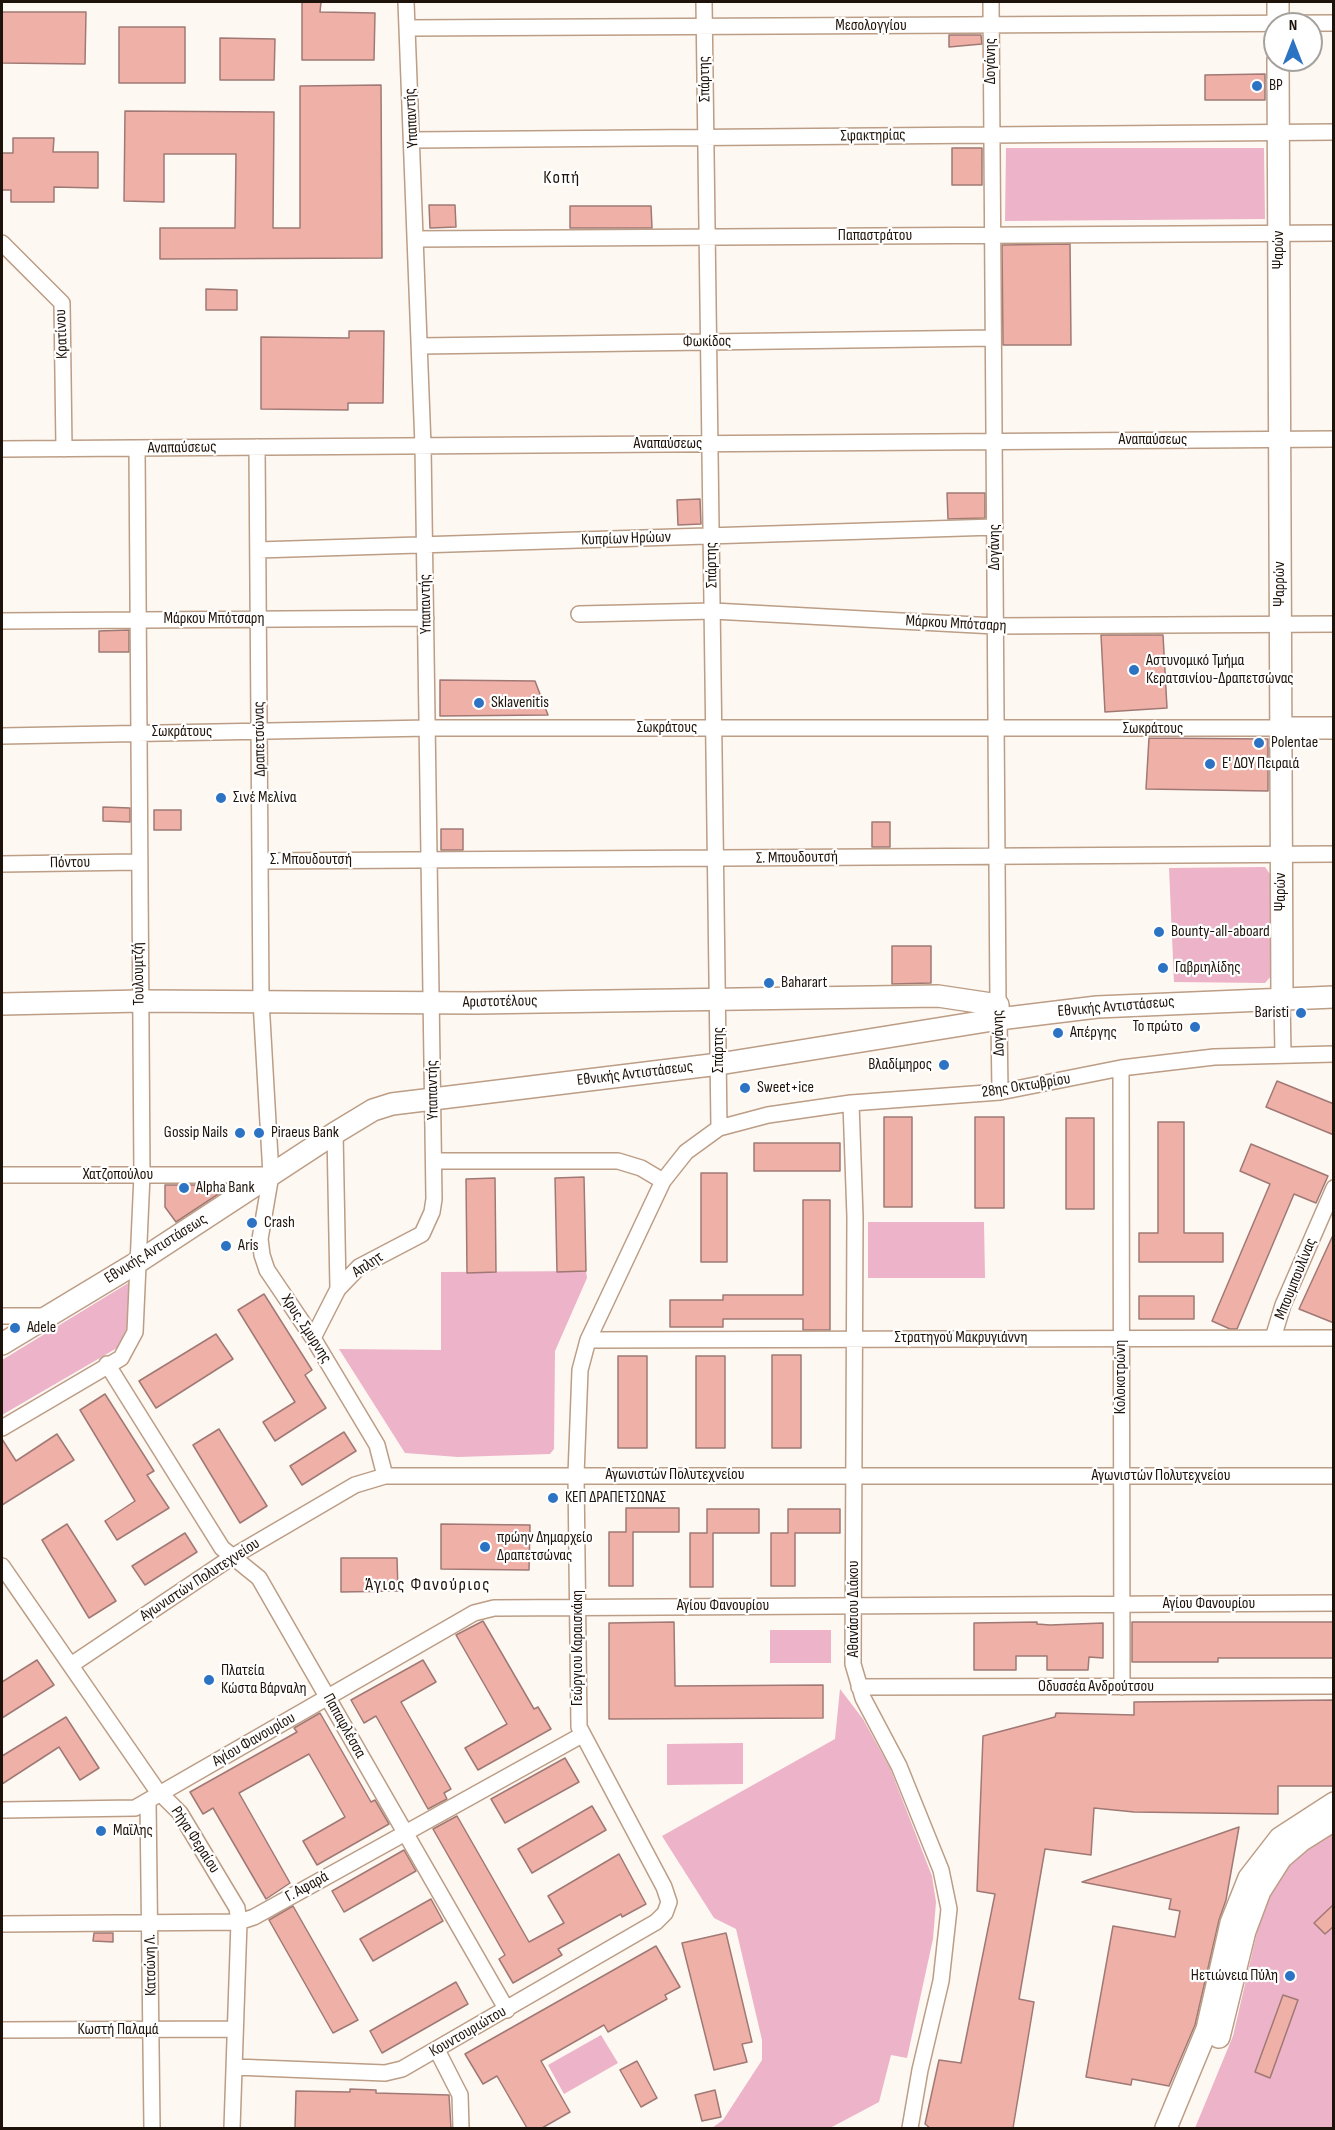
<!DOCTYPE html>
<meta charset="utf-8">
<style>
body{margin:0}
#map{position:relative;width:1335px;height:2130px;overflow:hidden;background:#fef8f3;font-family:"Sofia Sans Condensed",sans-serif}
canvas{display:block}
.frame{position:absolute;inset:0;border:3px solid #1e130a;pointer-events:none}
.north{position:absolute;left:1263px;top:12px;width:60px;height:60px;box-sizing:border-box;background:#fff;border:2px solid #a5a19d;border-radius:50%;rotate:0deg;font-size:16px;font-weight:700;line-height:24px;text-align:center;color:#1e130a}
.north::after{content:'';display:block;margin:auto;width:21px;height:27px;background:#2d73c4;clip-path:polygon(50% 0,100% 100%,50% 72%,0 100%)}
</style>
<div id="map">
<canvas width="1335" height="2130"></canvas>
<div class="frame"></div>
<div class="north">N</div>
</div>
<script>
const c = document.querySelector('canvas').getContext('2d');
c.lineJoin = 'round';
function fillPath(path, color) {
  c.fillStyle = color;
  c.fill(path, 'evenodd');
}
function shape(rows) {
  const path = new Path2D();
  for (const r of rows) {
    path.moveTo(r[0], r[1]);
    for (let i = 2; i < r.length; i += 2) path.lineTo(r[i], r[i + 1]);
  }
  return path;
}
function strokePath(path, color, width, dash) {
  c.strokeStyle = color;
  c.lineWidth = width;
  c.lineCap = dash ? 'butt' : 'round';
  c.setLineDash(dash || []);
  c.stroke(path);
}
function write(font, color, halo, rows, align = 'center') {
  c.font = font + ' "Sofia Sans Condensed",sans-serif';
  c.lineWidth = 4.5;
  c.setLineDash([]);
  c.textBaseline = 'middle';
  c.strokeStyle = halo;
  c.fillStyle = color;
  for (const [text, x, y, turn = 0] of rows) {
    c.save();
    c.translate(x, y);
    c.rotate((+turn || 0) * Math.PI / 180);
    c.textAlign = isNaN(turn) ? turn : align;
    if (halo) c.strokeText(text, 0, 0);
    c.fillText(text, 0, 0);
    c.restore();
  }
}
fillPath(shape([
 [1006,148,1264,148,1265,219,1005,221],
 [1265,867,1272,877,1273,974,1265,983,1174,982,1169,868],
 [868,1222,984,1222,985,1278,868,1278],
 [586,1271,587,1278,555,1351,554,1449,550,1454,458,1457,405,1453,339,1349,441,1350,441,1272],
 [130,1282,127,1334,117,1348,2,1415,2,1360],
 [770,1630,831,1630,831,1663,770,1663],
 [840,1689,863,1719,890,1768,932,1876,936,1902,933,1939,907,2058,891,2055,879,2102,830,2128,712,2128,723,2120,762,2060,762,2040,736,1929,714,1918,662,1836,835,1739],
 [743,1743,743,1784,667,1785,667,1744],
 [1333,1830,1333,2128,1195,2128,1233,2036,1261,1915,1273,1887,1290,1861],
 [601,2035,618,2063,564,2094,548,2065]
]), '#ecb3c9');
const building = shape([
 [302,2,321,2,320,12,375,13,374,60,302,60,302,2],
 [2,12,86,12,85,64,2,63,2,12],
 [119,27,185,27,185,83,119,83,119,27],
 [949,35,981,35,982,44,949,47,949,35],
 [220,38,275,39,274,80,220,80,220,38],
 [1265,74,1265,100,1205,100,1205,75,1265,74],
 [381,85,382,258,160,259,160,228,235,228,236,154,164,154,164,202,124,201,125,111,274,112,273,228,300,228,300,86,381,85],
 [13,138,54,138,53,152,98,152,98,188,54,187,54,202,11,202,11,190,2,190,2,153,13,153,13,138],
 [952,148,982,148,982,185,952,185,952,148],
 [429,205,455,205,456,227,430,228,429,205],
 [570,206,651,206,652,228,570,228,570,206],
 [1070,244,1071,345,1003,345,1002,245,1070,244],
 [206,289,237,290,237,310,206,310,206,289],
 [349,331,384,331,383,403,348,403,348,410,261,409,261,337,349,338,349,331],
 [947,493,985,493,985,518,948,519,947,493],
 [700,499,701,524,678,525,677,500,700,499],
 [129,630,129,652,99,652,99,631,129,630],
 [1101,635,1163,635,1167,708,1105,712,1101,635],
 [440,680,535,681,548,715,440,716,440,680],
 [1149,738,1268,739,1268,791,1146,789,1149,738],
 [103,807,130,808,130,822,103,821,103,807],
 [154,810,181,810,181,830,154,830,154,810],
 [872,822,890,822,890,847,872,847,872,822],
 [441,829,463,829,463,850,441,850,441,829],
 [892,946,931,946,931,983,892,984,892,946],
 [1277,1081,1334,1104,1334,1135,1266,1107,1277,1081],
 [884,1117,912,1117,912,1207,884,1207,884,1117],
 [975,1117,1004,1117,1004,1208,975,1208,975,1117],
 [1066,1118,1094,1118,1094,1209,1066,1209,1066,1118],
 [1158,1122,1184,1122,1184,1233,1223,1233,1223,1262,1139,1262,1139,1233,1158,1233,1158,1122],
 [754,1143,840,1143,840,1171,754,1171,754,1143],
 [1251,1144,1328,1176,1316,1203,1294,1194,1237,1329,1230,1329,1212,1321,1270,1184,1240,1171,1251,1144],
 [701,1173,727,1173,727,1262,701,1262,701,1173],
 [584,1177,586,1271,557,1272,555,1178,584,1177],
 [495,1178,496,1272,467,1273,466,1179,495,1178],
 [165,1185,222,1185,223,1191,176,1222,165,1207,165,1185],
 [803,1200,830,1200,830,1330,803,1330,803,1319,723,1319,723,1327,670,1327,670,1300,723,1300,723,1295,803,1295,803,1200],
 [1334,1233,1334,1323,1299,1309,1334,1233],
 [264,1294,312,1370,305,1375,326,1408,275,1441,263,1422,295,1402,238,1310,264,1294],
 [1139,1296,1194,1296,1194,1319,1139,1319,1139,1296],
 [216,1334,233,1359,156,1408,139,1381,216,1334],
 [772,1355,801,1355,801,1448,772,1448,772,1355],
 [618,1356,647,1356,647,1448,618,1448,618,1356],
 [696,1356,725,1356,725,1448,696,1448,696,1356],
 [105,1394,154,1471,147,1475,169,1508,117,1540,105,1521,135,1501,80,1410,105,1394],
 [219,1429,267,1506,240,1523,193,1445,219,1429],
 [344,1432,356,1451,302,1485,290,1466,344,1432],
 [57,1434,74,1460,2,1505,2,1439,16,1461,57,1434],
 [626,1508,679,1508,679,1532,633,1532,633,1586,609,1586,609,1532,626,1532,626,1508],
 [707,1509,759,1509,759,1533,713,1533,713,1587,690,1587,690,1533,707,1533,707,1509],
 [788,1509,840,1509,840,1533,795,1533,795,1586,771,1586,771,1533,788,1533,788,1509],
 [67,1524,116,1601,89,1618,42,1540,67,1524],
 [441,1524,530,1525,529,1570,441,1569,441,1524],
 [185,1533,197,1552,145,1585,132,1566,185,1533],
 [341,1558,397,1558,398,1591,341,1592,341,1558],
 [483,1621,534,1709,538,1707,551,1729,478,1770,465,1748,507,1724,456,1635,483,1621],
 [674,1622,675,1686,823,1685,823,1718,609,1719,609,1623,674,1622],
 [1037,1622,1037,1624,1050,1625,1103,1623,1103,1658,1089,1657,1088,1670,1047,1670,1047,1656,1016,1656,1016,1670,974,1670,974,1623,1037,1622],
 [1132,1622,1334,1622,1334,1658,1218,1658,1218,1662,1132,1662,1132,1622],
 [37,1660,54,1685,2,1718,2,1682,37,1660],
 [423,1660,436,1682,401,1702,451,1789,444,1793,447,1799,428,1809,376,1716,364,1723,351,1700,423,1660],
 [1334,1700,1334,1786,1278,1786,1278,1814,1134,1812,1094,1808,1091,1855,1045,1849,1019,1999,1034,2002,1013,2128,930,2128,925,2124,939,2060,961,2063,995,1894,977,1891,983,1736,1055,1717,1056,1713,1134,1715,1134,1702,1334,1700],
 [320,1713,371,1802,375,1800,389,1824,317,1865,303,1841,345,1817,309,1754,239,1793,290,1883,266,1899,213,1808,203,1814,190,1792,297,1732,294,1728,320,1713],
 [66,1717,99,1768,80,1780,59,1747,2,1784,2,1756,66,1717],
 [565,1758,579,1782,505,1823,491,1799,565,1758],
 [592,1806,606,1830,532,1873,518,1849,592,1806],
 [457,1816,529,1942,564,1923,548,1896,619,1854,646,1904,622,1917,621,1914,558,1949,562,1955,513,1983,499,1959,505,1955,433,1829,457,1816],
 [1239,1827,1226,1900,1219,1920,1195,2025,1169,2086,1132,2079,1131,2085,1086,2077,1113,1926,1175,1937,1180,1911,1169,1909,1171,1899,1082,1882,1239,1827],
 [404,1850,416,1871,344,1912,332,1891,404,1850],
 [431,1899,443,1921,373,1961,360,1939,431,1899],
 [1334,1904,1334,1926,1325,1934,1314,1923,1334,1904],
 [293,1906,358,2020,333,2033,269,1920,293,1906],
 [94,1933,113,1933,113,1942,93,1941,94,1933],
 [726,1933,752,2042,742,2044,747,2062,714,2070,682,1943,726,1933],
 [656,1946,680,1987,665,1995,667,1999,608,2032,604,2025,541,2061,570,2112,542,2128,527,2128,497,2076,483,2084,465,2054,656,1946],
 [456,1982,468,2004,382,2053,370,2031,456,1982],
 [1283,1995,1298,2000,1270,2078,1255,2072,1283,1995],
 [637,2061,657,2098,641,2107,620,2070,637,2061],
 [350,2089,376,2090,376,2093,449,2095,451,2128,295,2128,296,2091,350,2092,350,2089],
 [715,2090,721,2117,702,2121,695,2095,715,2090]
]);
fillPath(building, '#efb0a8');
strokePath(building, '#a07974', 1.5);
const street = shape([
 [704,2,719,1128],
 [991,2,998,1005],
 [408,28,1334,23],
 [413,140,1334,132],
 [416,239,1334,233],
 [2,243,62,303,64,449],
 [420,346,993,338],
 [257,447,261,1001,271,1175,260,1239,262,1255,267,1270,313,1338,377,1445,385,1476],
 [2,449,1334,439],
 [258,550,995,527],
 [579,614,713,611,995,626,1334,624],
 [2,621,426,618],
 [2,736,429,728,1281,728],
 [261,861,1334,854],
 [2,864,138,862],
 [1282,998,1283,1055],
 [999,1019,1000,1092],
 [1121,1068,1122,1687],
 [851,1103,855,1217,853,1664,863,1698,899,1766,941,1870,949,1909,941,1981,920,2070,910,2128],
 [335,1133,338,1289],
 [434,1161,618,1161,641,1168,663,1181],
 [2,1175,271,1175],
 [2,1316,46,1316],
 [313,1338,338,1289,359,1267,422,1234,432,1212,434,1199,423,446,406,2],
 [1273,1338,1283,1305,1334,1188],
 [588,1340,1334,1338],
 [107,1364,222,1548,259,1578,507,2010],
 [2,1428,121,1358,135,1332,142,1175,137,448],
 [2,1566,156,1789,180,1813,237,1908,239,1922,232,2128],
 [71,1665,232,1557,355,1485,385,1476,1334,1476],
 [859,1687,1334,1686],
 [148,1802,152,2128],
 [2,1810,135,1808,474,1613,494,1608,1334,1603],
 [2,1924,239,1922,254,1917,582,1735],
 [2,2030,235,2029],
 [437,2050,460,2095,461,2128],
 [235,2067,385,2073,402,2069,656,1922,665,1913,669,1902,664,1887,579,1727,576,1475,580,1370,588,1340,663,1181,686,1152,719,1128,768,1115,851,1103,1000,1092,1121,1068,1214,1057,1334,1054]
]);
const secondary = shape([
 [1278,2,1278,24],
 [1278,60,1282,998],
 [1281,728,1334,728],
 [2,1004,140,1001,475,1003,938,996,998,1005,999,1019],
 [2,1344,138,1262,335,1133,373,1110,392,1104,719,1064,999,1019,1097,1007,1334,997],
 [1219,2037,1245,1931,1260,1891,1281,1858,1302,1840,1334,1820],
 [1166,2128,1207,2029,1231,1923,1249,1878,1280,1838,1334,1803]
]);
strokePath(street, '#bc9d85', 18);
strokePath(secondary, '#bc9d85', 24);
strokePath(street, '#fff', 15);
strokePath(secondary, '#fff', 21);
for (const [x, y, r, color] of [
 [1257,86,6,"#2d73c4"],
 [1134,670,6,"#2d73c4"],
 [479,703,6,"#2d73c4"],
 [1259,743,6,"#2d73c4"],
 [1210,764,6,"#2d73c4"],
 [221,798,6,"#2d73c4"],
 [1159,932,6,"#2d73c4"],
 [1163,968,6,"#2d73c4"],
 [769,983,6,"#2d73c4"],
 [1301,1013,6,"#2d73c4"],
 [1195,1027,6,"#2d73c4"],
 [1058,1033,6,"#2d73c4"],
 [944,1065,6,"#2d73c4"],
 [745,1088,6,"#2d73c4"],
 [240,1133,6,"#2d73c4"],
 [259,1133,6,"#2d73c4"],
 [184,1188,6,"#2d73c4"],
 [252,1223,6,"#2d73c4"],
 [226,1246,6,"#2d73c4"],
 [15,1328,6,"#2d73c4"],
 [553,1498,6,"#2d73c4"],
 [485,1547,6,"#2d73c4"],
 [209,1680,6,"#2d73c4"],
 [101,1831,6,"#2d73c4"],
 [1290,1976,6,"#2d73c4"]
]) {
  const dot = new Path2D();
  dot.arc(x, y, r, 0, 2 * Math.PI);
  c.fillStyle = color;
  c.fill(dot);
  strokePath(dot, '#fff', 2);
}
write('16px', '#1e130a', '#fff', [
 ["Μεσολογγίου",871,26],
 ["Δογάνης",991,61,-90],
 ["Σπάρτης",705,79,-91],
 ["Υπαπαντής",412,118,-93],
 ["Σφακτηρίας",873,136,-1],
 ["Παπαστράτου",875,236],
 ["Ψαρών",1279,250,-90],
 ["Κρατίνου",62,334,-92],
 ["Φωκίδος",707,342,-1],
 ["Αναπαύσεως",1153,440],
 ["Αναπαύσεως",668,444],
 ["Αναπαύσεως",182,448,-1],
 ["Κυπρίων Ηρώων",626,539,-2],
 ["Δογάνης",995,547,-90],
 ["Σπάρτης",712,565,-91],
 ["Ψαρρών",1280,584,-90],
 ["Υπαπαντής",426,604,-91],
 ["Μάρκου Μπότσαρη",214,619],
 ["Μάρκου Μπότσαρη",956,624,3],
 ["Σωκράτους",667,728],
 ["Σωκράτους",1153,729],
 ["Σωκράτους",182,732],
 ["Δραπετσώνας",260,739,-91],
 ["Σ. Μπουδουτσή",797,858,-1],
 ["Σ. Μπουδουτσή",311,860],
 ["Πόντου",70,863,-1],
 ["Ψαρών",1281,892,-90],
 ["Τουλουμτζή",139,974,-91],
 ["Αριστοτέλους",500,1002,-1],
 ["Εθνικής Αντιστάσεως",1116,1007,-5],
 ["Δογάνης",999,1033,-92],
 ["Σπάρτης",719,1050,-90],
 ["Εθνικής Αντιστάσεως",635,1074,-7],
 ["28ης Οκτωβρίου",1026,1086,-9],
 ["Υπαπαντής",433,1090,-91],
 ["Χατζοπούλου",118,1175],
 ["Εθνικής Αντιστάσεως",156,1249,-32],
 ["Απλητ",368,1265,-34],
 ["Μπουμπουλίνας",1296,1279,-68],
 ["Χρυς. Σμυρνης",306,1329,57],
 ["Στρατηγού Μακρυγιάννη",961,1338],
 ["Κολοκοτρώνη",1121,1377,-90],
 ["Αγωνιστών Πολυτεχνείου",675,1475],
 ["Αγωνιστών Πολυτεχνείου",1161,1476],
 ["Αγωνιστών Πολυτεχνείου",200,1580,-33],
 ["Αγίου Φανουρίου",1209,1604],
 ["Αγίου Φανουρίου",723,1606],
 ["Αθανάσιου Διάκου",854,1609,-90],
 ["Γεώργιου Καραισκάκη",578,1648,-90],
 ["Οδυσσέα Ανδρούτσου",1096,1687],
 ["Παπαφλέσσα",344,1726,61],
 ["Αγίου Φανουρίου",254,1740,-30],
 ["Ρήγα Φεραίου",195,1840,57],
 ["Γ. Αφαρά",307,1887,-29],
 ["Κατσώνη Λ.",151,1965,-91],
 ["Κωστή Παλαμά",118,2030],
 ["Κουντουριώτου",468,2032,-30]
]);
write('16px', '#1e130a', '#fff', [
 ["BP",1269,86],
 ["Αστυνομικό Τμήμα",1146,661],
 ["Κερατσινίου-Δραπετσώνας",1146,679],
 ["Sklavenitis",491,703],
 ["Polentae",1271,743],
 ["Ε' ΔΟΥ Πειραιά",1222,764],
 ["Σινέ Μελίνα",233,798],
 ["Bounty-all-aboard",1171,932],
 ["Γαβριηλίδης",1175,968],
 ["Baharart",781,983],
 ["Baristi",1289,1013,"right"],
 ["Το πρώτο",1183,1027,"right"],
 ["Απέργης",1070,1033],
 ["Βλαδίμηρος",932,1065,"right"],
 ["Sweet+ice",757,1088],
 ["Gossip Nails",228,1133,"right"],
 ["Piraeus Bank",271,1133],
 ["Alpha Bank",196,1188],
 ["Crash",264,1223],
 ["Aris",238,1246],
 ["Adele",27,1328],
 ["ΚΕΠ ΔΡΑΠΕΤΣΩΝΑΣ",565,1498],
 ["πρώην Δημαρχείο",497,1538],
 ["Δραπετσώνας",497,1556],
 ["Πλατεία",221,1671],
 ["Κώστα Βάρναλη",221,1689],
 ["Μαϊλης",113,1831],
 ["Ηετιώνεια Πύλη",1278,1976,"right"]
], 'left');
c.letterSpacing = '1.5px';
write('18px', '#1e130a', '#fff', [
 ["Κοπή",562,178],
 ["Άγιος Φανούριος",428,1585]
]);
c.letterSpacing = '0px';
</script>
